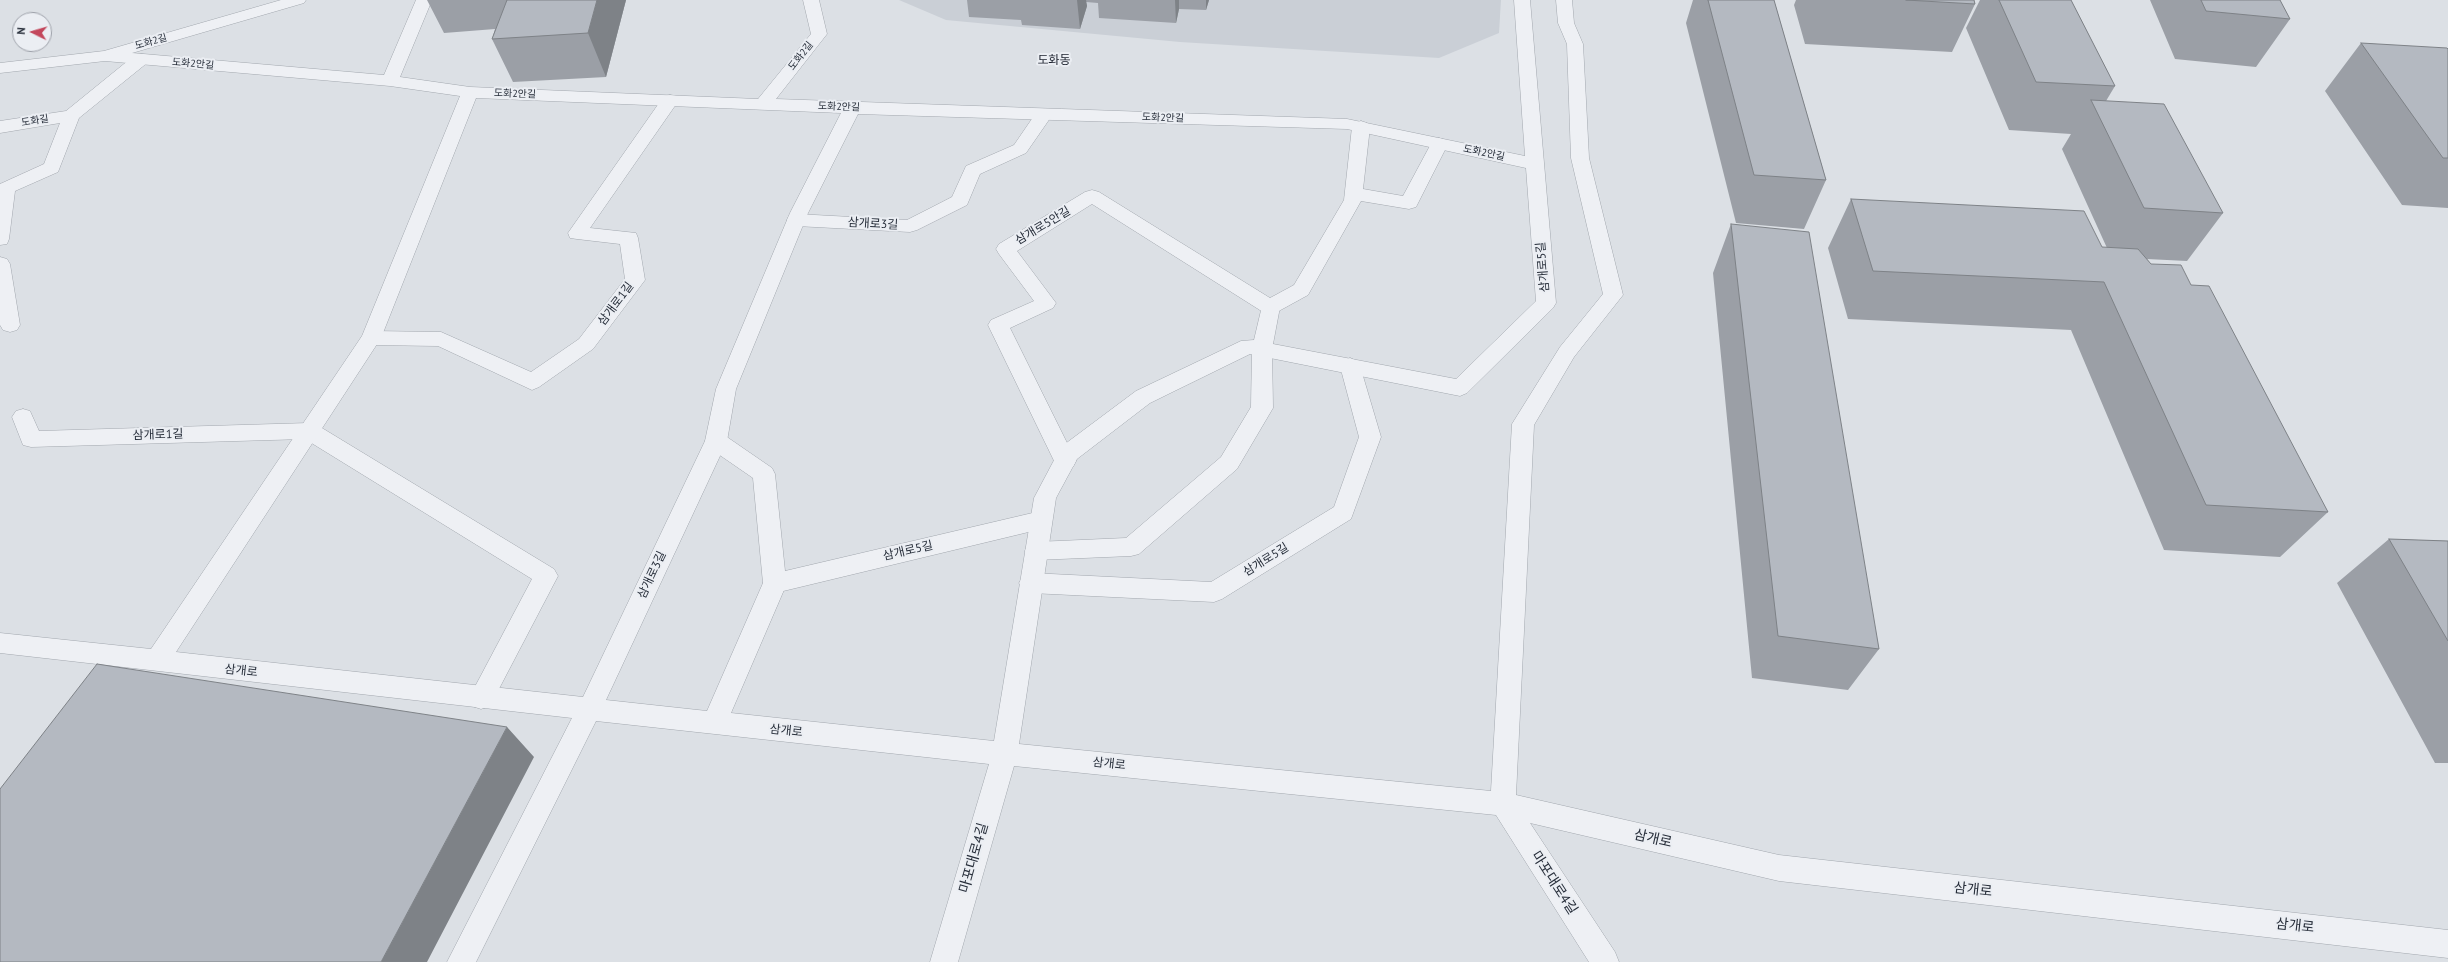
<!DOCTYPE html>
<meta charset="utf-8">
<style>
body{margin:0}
#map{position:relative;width:2448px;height:962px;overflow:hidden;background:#dce0e5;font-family:"PT Sans",sans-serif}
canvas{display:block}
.north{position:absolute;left:12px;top:12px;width:40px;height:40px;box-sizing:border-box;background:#ebeef3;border:1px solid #9da1a9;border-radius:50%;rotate:275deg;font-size:11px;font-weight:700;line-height:16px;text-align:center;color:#272e3a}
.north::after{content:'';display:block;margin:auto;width:14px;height:18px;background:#c3475c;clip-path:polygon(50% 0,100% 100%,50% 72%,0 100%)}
</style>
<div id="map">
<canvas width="2448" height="962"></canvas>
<div class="north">N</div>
</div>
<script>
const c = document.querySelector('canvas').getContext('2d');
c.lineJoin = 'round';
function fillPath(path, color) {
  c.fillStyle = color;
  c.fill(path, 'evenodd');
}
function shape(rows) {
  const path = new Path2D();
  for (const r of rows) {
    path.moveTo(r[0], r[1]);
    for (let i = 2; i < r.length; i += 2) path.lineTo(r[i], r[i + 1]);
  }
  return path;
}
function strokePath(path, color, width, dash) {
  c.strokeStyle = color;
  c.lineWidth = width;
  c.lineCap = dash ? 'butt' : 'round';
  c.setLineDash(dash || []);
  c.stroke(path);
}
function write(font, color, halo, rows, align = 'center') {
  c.font = font + ' "PT Sans","Noto Sans KR",sans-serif';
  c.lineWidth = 4;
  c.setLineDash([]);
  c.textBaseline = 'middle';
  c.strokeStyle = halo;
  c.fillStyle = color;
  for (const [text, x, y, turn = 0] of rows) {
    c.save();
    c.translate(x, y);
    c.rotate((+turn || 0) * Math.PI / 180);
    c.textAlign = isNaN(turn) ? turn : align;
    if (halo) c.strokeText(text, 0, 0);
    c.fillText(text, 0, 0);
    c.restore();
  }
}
fillPath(shape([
 [899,0,1501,0,1499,33,1439,58,1180,42,946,20]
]), '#cacfd6');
const lane = shape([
 [141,54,147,55,149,59,147,63,79,118,58,172,15,191,9,239,7,244,0,245,0,184,44,164,60,123,0,133,0,121,66,111,135,55,141,54],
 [670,95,676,96,679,100,590,228,636,233,638,238,645,280,593,349,539,387,532,390,438,346,371,345,364,343,361,338,364,333,371,331,441,332,531,372,579,339,625,279,620,244,577,239,570,238,568,233,664,96,670,95],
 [1044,109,1050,110,1053,114,1026,153,980,174,967,205,917,230,910,232,796,226,789,224,787,220,789,216,796,214,907,220,952,197,966,166,1014,145,1038,110,1044,109],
 [1361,121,1367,123,1370,127,1363,189,1403,196,1433,140,1439,138,1445,140,1448,144,1416,207,1409,209,1361,201,1308,295,1277,312,1270,314,1263,312,1092,204,1017,251,1056,303,1053,308,1010,328,1076,461,1073,467,1065,469,1057,467,988,325,991,320,1034,301,999,254,996,249,999,244,1085,192,1092,190,1099,192,1270,298,1294,285,1344,200,1352,127,1355,123,1361,121],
 [0,257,7,259,10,264,20,325,17,330,10,332,3,330,0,325,0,257],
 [1262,342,1269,344,1272,349,1273,408,1237,469,1139,554,1131,556,1036,560,1028,558,1025,551,1028,544,1036,542,1126,538,1221,457,1251,407,1252,349,1255,344,1262,342],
 [1350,358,1357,361,1360,366,1381,437,1351,519,1222,599,1214,602,1031,593,1023,590,1019,583,1023,576,1031,573,1211,582,1334,507,1359,437,1340,366,1343,361,1350,358],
 [23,409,30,411,39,431,309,423,317,425,554,569,558,576,490,706,481,709,472,706,469,698,532,579,305,439,31,447,23,445,12,417,16,411,23,409],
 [716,433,724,435,772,468,775,474,785,571,1041,511,1049,514,1052,520,1049,526,1041,529,775,593,767,590,763,583,753,478,708,447,705,441,708,435,716,433]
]);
const street = shape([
 [281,0,306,0,304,3,132,53,384,75,416,0,432,0,400,77,470,87,758,99,811,34,803,0,819,0,827,34,776,99,1347,119,1525,156,1514,0,1530,0,1556,303,1553,308,1467,393,1460,396,1250,354,1150,403,1077,459,1056,498,1019,744,1491,791,1512,424,1560,347,1603,294,1571,158,1567,44,1558,23,1556,0,1572,0,1574,23,1583,44,1589,158,1623,295,1574,357,1534,425,1516,795,1779,855,2448,930,2448,958,1779,881,1530,823,1615,952,1619,962,1589,962,1496,815,1014,766,958,962,930,962,989,764,596,721,476,962,447,962,572,718,0,653,0,633,151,649,362,336,460,96,390,86,105,61,0,73,0,63,104,51,281,0],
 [476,98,841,113,790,213,716,389,705,441,583,697,176,652,381,338,476,98],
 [858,114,1347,129,1526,168,1536,301,1456,379,1273,344,1280,307,1277,302,1270,300,1263,302,1254,340,1241,341,1136,391,1061,447,1034,498,994,741,731,713,787,583,783,576,775,573,767,576,763,583,707,711,606,700,727,441,736,389,808,213,858,114]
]);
strokePath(lane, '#a2a7ae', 1);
strokePath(street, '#a2a7ae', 1);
fillPath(lane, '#eef0f4');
fillPath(street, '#eef0f4');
fillPath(shape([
 [427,0,626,0,606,77,513,82,492,39,495,29,444,33],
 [967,0,1209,0,1206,10,1179,9,1176,23,1099,18,1098,3,1086,2,1087,6,1080,29,1022,25,1021,20,969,17],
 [1693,0,1774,0,1826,180,1804,229,1736,223,1686,23],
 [1796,0,1974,0,1975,4,1952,52,1805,44,1794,5],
 [1980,0,2071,0,2115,86,2106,101,2223,213,2187,261,2147,259,2151,264,2191,285,2328,512,2280,557,2164,550,2071,330,1848,319,1828,248,1851,199,2102,247,2107,248,2062,149,2071,134,2009,130,1966,28],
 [2150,0,2280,0,2290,19,2256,67,2175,59],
 [2361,43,2448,49,2448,208,2402,205,2325,91],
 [1731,224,1879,649,1848,690,1752,678,1713,273],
 [2389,539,2448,541,2448,763,2435,763,2337,583]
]), '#9b9fa6');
fillPath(shape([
 [597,0,626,0,606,77,588,33],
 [1077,0,1086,0,1087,6,1080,29],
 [1175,0,1179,0,1179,9,1176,23],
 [1206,0,1209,0,1206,10],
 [507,727,534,757,427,962,381,962]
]), '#7e8287');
const building = shape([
 [507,0,597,0,588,33,492,39,507,0],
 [1708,0,1774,0,1826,180,1754,175,1708,0],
 [1906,0,1974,0,1975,4,1906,0],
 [1999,0,2071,0,2115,86,2036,82,1999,0],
 [2201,0,2280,0,2290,19,2206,11,2201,0],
 [2361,43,2447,48,2448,49,2448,158,2443,158,2361,43],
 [2091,100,2164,104,2223,213,2144,208,2091,100],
 [1851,199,2084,211,2102,247,2138,249,2151,264,2181,265,2191,285,2209,286,2328,512,2206,505,2104,282,1873,271,1851,199],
 [1731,224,1809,232,1879,649,1778,636,1731,224],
 [2389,539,2448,541,2448,641,2389,539],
 [97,664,507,727,381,962,0,962,0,789,97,664]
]);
fillPath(building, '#b4b9c1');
strokePath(building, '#7e8287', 1);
write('10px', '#272e3a', '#ebeef3', [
 ["도화2길",151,42,-16],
 ["도화2길",801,56,-52],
 ["도화2안길",193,64,5],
 ["도화2안길",515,94,2],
 ["도화2안길",839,107,2],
 ["도화2안길",1163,118,2],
 ["도화길",35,121,-9],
 ["도화2안길",1484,153,12]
]);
write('12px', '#191f2b', '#ebeef3', [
 ["도화동",1054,61]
]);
write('12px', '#272e3a', '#ebeef3', [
 ["삼개로3길",873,224,3],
 ["삼개로5안길",1043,226,-31],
 ["삼개로5길",1543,267,-95],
 ["삼개로1길",616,304,-53],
 ["삼개로1길",158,435,-2],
 ["삼개로5길",908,551,-13],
 ["삼개로5길",1266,560,-32],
 ["삼개로3길",652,575,-65],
 ["삼개로",241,671,6],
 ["삼개로",786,731,6],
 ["삼개로",1109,764,6]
]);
write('14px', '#272e3a', '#ebeef3', [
 ["삼개로",1653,839,13],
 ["마포대로4길",974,858,-74],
 ["마포대로4길",1554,883,57],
 ["삼개로",1973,890,6],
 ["삼개로",2295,926,6]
]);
</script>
